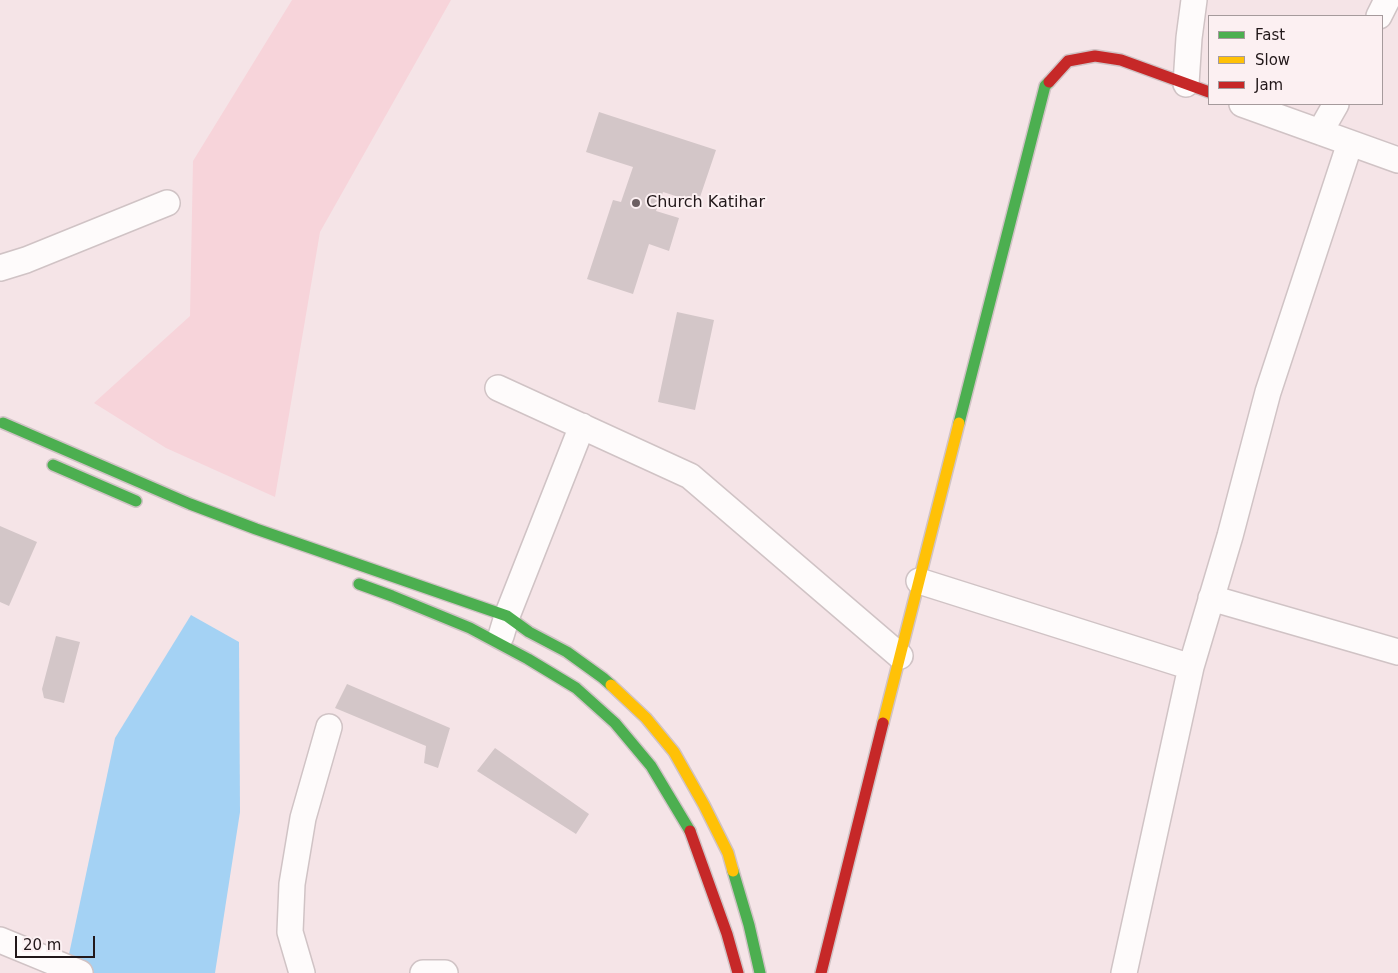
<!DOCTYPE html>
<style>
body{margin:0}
#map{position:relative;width:1398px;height:973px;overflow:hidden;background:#f5e4e7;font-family:"DejaVu Sans",sans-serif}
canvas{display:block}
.legend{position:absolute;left:1208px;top:15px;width:175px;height:90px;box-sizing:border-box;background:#fcf0f2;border:1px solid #a59a9c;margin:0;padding:6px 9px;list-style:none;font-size:15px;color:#22181a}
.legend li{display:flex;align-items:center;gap:10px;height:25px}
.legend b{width:25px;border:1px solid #a59a9c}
.scale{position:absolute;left:15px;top:936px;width:80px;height:22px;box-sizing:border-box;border:2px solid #22181a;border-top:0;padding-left:6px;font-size:15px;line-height:18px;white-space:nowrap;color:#22181a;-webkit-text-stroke:4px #fcf0f2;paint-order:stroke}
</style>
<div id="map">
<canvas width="1398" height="973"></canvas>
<ul class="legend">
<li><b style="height:6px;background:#4caf50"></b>Fast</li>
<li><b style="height:6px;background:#ffc107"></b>Slow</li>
<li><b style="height:6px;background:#c62828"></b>Jam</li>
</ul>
<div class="scale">20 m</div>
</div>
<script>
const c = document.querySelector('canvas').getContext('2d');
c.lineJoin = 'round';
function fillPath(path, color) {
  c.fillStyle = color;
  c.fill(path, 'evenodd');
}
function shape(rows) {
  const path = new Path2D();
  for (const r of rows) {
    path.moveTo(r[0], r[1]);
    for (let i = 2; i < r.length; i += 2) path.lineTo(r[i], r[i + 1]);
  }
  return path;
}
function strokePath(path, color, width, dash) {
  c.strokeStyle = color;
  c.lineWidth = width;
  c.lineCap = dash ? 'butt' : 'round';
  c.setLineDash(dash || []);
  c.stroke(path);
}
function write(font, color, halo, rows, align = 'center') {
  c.font = font + ' "DejaVu Sans",sans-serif';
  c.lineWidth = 4;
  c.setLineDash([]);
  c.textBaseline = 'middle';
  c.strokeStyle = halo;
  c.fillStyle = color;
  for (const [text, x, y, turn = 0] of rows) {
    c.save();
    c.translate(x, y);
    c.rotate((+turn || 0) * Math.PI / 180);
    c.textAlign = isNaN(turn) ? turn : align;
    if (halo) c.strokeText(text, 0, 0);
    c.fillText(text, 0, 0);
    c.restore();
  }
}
fillPath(shape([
 [292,0,451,0,320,232,275,497,166,448,94,403,190,316,193,161]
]), '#f7d4da');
fillPath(shape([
 [191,615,239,642,240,812,215,973,65,973,115,738]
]), '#a4d2f4');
fillPath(shape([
 [599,112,716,150,698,203,663,192,656,211,679,218,669,251,649,244,633,294,587,279,613,200,621,202,633,167,586,152],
 [677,312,714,320,695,410,658,402],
 [0,526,37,542,9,606,0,602],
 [56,636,80,642,64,703,44,698,42,689],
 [347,684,450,728,438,768,424,763,426,746,335,708],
 [495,748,589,814,576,834,477,771]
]), '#d3c6c8');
const street = shape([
 [1379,16,1387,0],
 [1186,84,1189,38,1194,0],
 [1242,104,1398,160],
 [1320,132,1336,104],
 [0,268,26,260,167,203],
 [498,388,690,476,900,656],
 [919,581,1191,667,1230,536,1268,392,1350,143],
 [1211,598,1398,652],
 [501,636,507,616,582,426],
 [0,940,80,973],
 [302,973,290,932,292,884,303,818,329,727],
 [423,973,445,973],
 [1124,973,1191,667]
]);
const fast = shape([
 [3,423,190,504,256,529,507,616,529,632,567,652,603,678,611,685],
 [959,423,1045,86,1049,82],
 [53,465,136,501],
 [359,584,392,596,470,628,528,659,576,688,615,723,651,766,690,831],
 [733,871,749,925,760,973]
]);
const slow = shape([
 [611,685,646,718,674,752,704,805,728,853,733,871],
 [883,723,959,423]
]);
const jam = shape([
 [1049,82,1068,61,1095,56,1121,60,1209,92],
 [690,831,727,934,738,973],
 [821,973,883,723]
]);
strokePath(street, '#d0c3c5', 28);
strokePath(fast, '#d0c3c5', 14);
strokePath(slow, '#d0c3c5', 14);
strokePath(jam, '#d0c3c5', 14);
strokePath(street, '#fefbfb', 25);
strokePath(fast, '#4caf50', 11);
strokePath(slow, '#ffc107', 11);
strokePath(jam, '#c62828', 11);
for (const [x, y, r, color] of [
 [636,203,5,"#6c5f62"]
]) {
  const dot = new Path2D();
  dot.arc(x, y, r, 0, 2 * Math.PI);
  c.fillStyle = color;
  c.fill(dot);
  strokePath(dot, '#fcf0f2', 2);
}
write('16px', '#22181a', '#fcf0f2', [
 ["Church Katihar",646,203]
], 'left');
</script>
